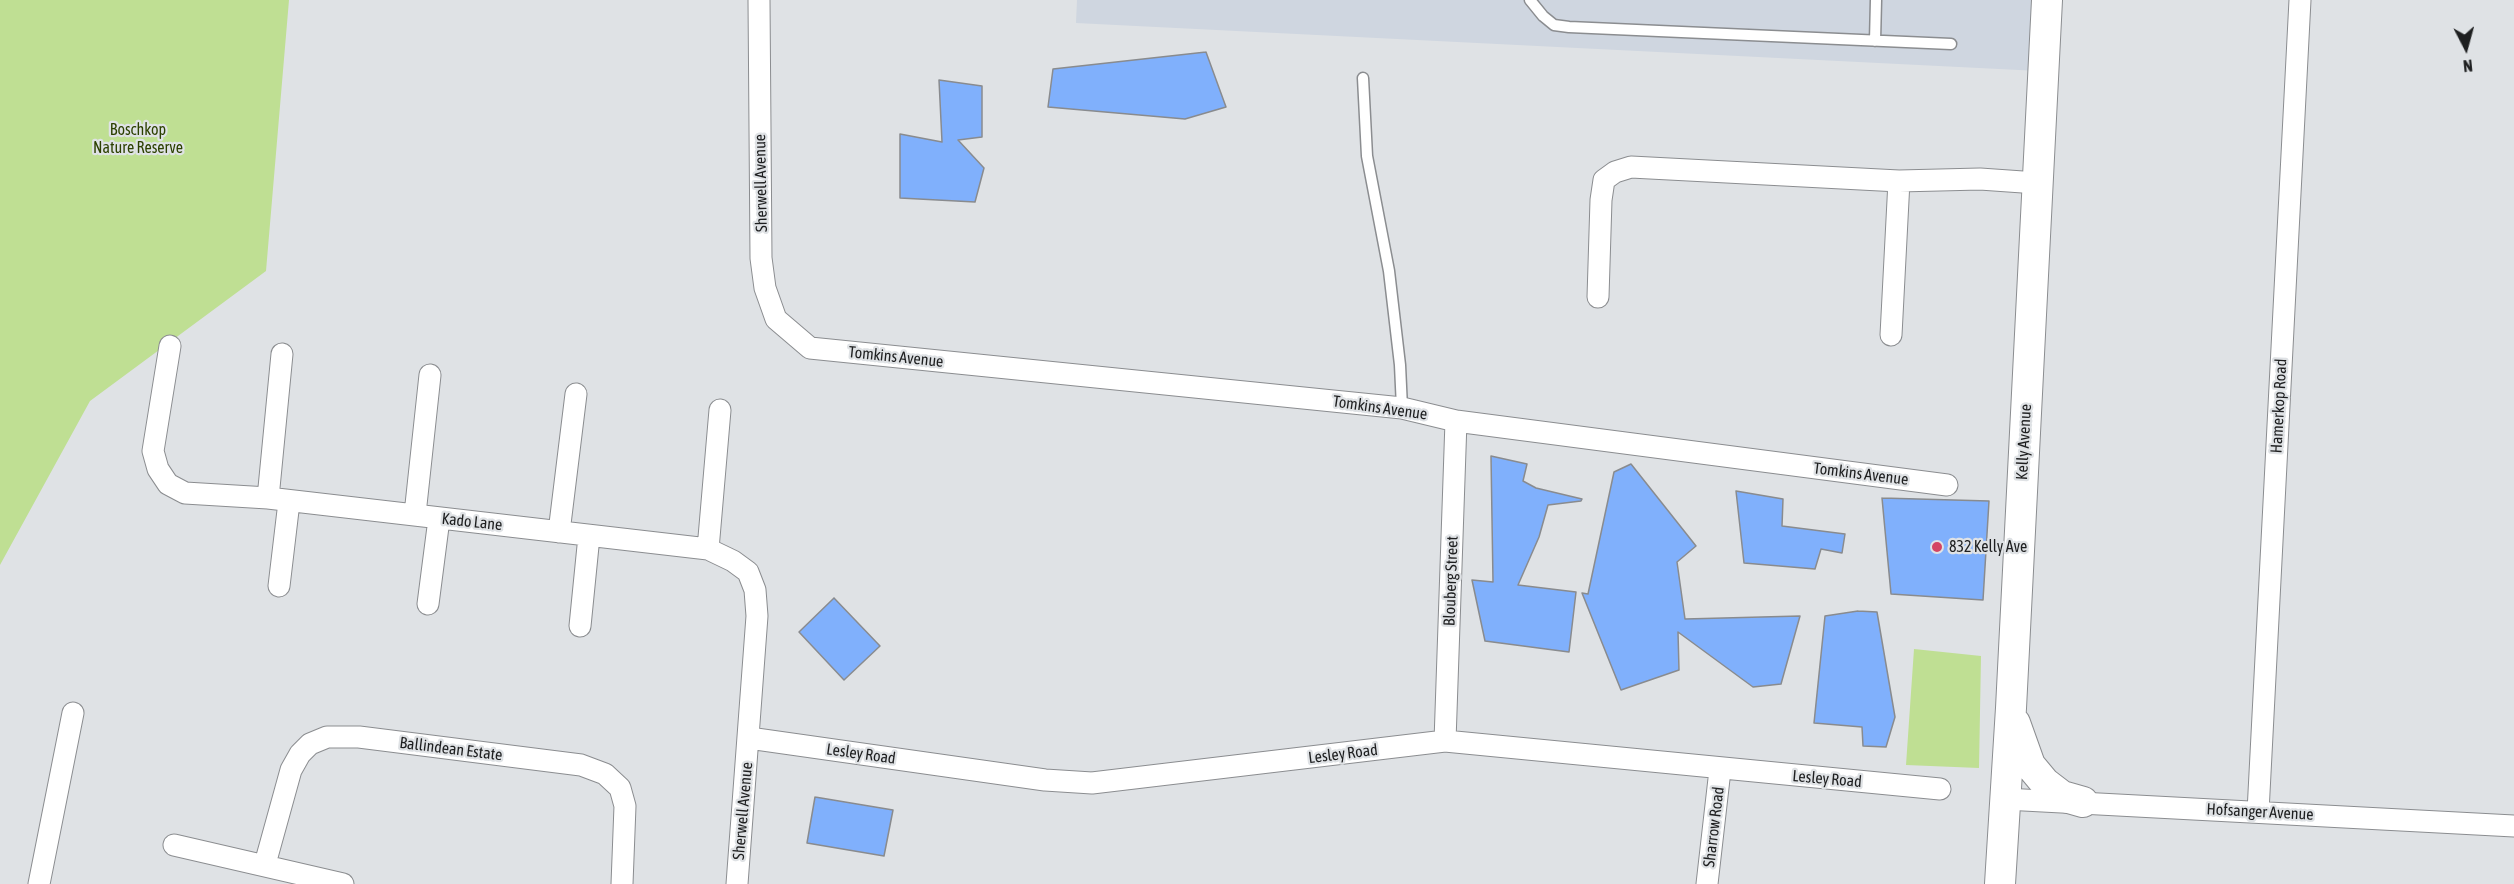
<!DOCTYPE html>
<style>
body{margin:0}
#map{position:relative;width:2514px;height:884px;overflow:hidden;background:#dfe2e5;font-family:"Asap Condensed",sans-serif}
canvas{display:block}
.north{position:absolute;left:2436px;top:18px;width:60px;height:60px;-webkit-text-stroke:4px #dfe2e5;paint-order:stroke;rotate:174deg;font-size:16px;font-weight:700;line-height:24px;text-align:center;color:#1e1f20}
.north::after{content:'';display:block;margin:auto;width:21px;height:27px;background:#1e1f20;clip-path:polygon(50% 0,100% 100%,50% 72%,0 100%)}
</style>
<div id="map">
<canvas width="2514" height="884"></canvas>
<div class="north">N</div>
</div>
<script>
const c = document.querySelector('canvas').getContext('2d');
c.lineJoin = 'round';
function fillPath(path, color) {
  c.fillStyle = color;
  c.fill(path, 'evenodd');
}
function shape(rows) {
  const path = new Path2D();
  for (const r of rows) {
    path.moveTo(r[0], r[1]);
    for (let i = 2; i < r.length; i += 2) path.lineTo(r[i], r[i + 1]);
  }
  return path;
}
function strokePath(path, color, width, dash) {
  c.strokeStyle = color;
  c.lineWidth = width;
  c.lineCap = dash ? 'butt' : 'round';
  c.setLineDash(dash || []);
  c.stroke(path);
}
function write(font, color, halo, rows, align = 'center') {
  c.font = font + ' "Asap Condensed",sans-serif';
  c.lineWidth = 4.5;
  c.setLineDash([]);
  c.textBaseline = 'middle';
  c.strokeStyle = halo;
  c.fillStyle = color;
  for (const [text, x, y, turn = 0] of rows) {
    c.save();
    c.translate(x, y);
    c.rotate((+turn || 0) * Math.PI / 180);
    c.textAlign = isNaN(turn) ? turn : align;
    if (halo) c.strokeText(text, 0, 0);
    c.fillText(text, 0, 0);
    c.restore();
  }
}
fillPath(shape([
 [1077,0,2039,0,2039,71,1076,23]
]), '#cfd6e0');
fillPath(shape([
 [0,0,289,0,266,271,90,401,0,565],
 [1914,649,1981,656,1979,768,1906,765]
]), '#bfdf93');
const building = shape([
 [1206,52,1226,107,1185,119,1048,107,1053,69,1206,52],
 [939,80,982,86,982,137,958,140,984,168,975,202,900,198,900,134,942,142,939,80],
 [1491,456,1527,464,1523,481,1536,488,1582,499,1581,501,1548,505,1539,537,1518,585,1576,592,1569,652,1485,641,1472,580,1493,582,1491,456],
 [1631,464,1696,546,1677,562,1685,619,1800,616,1781,684,1753,687,1678,632,1679,670,1621,690,1582,593,1588,594,1614,472,1631,464],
 [1736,491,1783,499,1782,526,1845,534,1842,553,1821,549,1815,569,1744,563,1736,491],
 [1882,498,1989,501,1983,600,1891,594,1882,498],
 [834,598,880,646,844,680,799,632,834,598],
 [1858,611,1877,612,1895,717,1886,747,1863,746,1862,727,1814,723,1825,616,1858,611],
 [815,797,893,810,884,856,807,843,815,797]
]);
fillPath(building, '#80b0fc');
strokePath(building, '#898b8e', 1.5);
const lane = shape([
 [1530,0,1543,16,1554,25,1569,27,1951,44],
 [1875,41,1876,0],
 [1363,78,1367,156,1389,271,1400,365,1402,408]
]);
const street = shape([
 [759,0,761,258,765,288,776,319,810,348,1402,408,1456,421,1947,485],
 [1598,297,1601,200,1604,180,1615,172,1631,167,1899,181,1980,179,2037,183],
 [1891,335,1899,181],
 [170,346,153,451,158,469,168,484,185,493,268,498,708,549,733,561,748,572,755,590,757,616,737,884],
 [268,498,282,354],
 [415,514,430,375],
 [559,532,576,394],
 [708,549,720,410],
 [279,586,289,502],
 [428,604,439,519],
 [580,626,589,536],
 [749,738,1045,780,1092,783,1445,741,1940,789],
 [1445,741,1456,421],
 [2005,799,2514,826],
 [2258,812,2300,0],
 [174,845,343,884],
 [265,864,291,770,300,754,310,744,327,737,359,737,581,765,605,774,620,788,625,806,622,884],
 [39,884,73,713],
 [1707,884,1720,770]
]);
const secondary = shape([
 [2015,723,2030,765,2045,783,2062,796,2083,802],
 [2000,884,2011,708,2047,0]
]);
strokePath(lane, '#8b8d90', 13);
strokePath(street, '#8b8d90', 23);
strokePath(secondary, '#8b8d90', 32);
strokePath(lane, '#fff', 10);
strokePath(street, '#fff', 21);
strokePath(secondary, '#fff', 30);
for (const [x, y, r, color] of [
 [1937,547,6,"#d44463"]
]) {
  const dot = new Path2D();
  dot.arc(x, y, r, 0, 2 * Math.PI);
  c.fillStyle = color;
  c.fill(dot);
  strokePath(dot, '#dfe2e5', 2);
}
write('16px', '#2c4000', '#dfe2e5', [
 ["Boschkop",138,130],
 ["Nature Reserve",138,148]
]);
write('16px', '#1e1f20', '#dfe2e5', [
 ["Sherwell Avenue",761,183,-91],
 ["Tomkins Avenue",896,357,6],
 ["Hamerkop Road",2279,406,-87],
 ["Tomkins Avenue",1380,408,8],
 ["Kelly Avenue",2024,442,-87],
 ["Tomkins Avenue",1861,474,7],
 ["Kado Lane",472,522,6],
 ["Blouberg Street",1451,581,-88],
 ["Ballindean Estate",451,749,7],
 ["Lesley Road",861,754,8],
 ["Lesley Road",1343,754,-7],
 ["Lesley Road",1827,779,5],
 ["Sherwell Avenue",743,811,-85],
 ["Hofsanger Avenue",2260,812,3],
 ["Sharrow Road",1714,827,-83]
]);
write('16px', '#1e1f20', '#dfe2e5', [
 ["832 Kelly Ave",1949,547]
], 'left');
</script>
